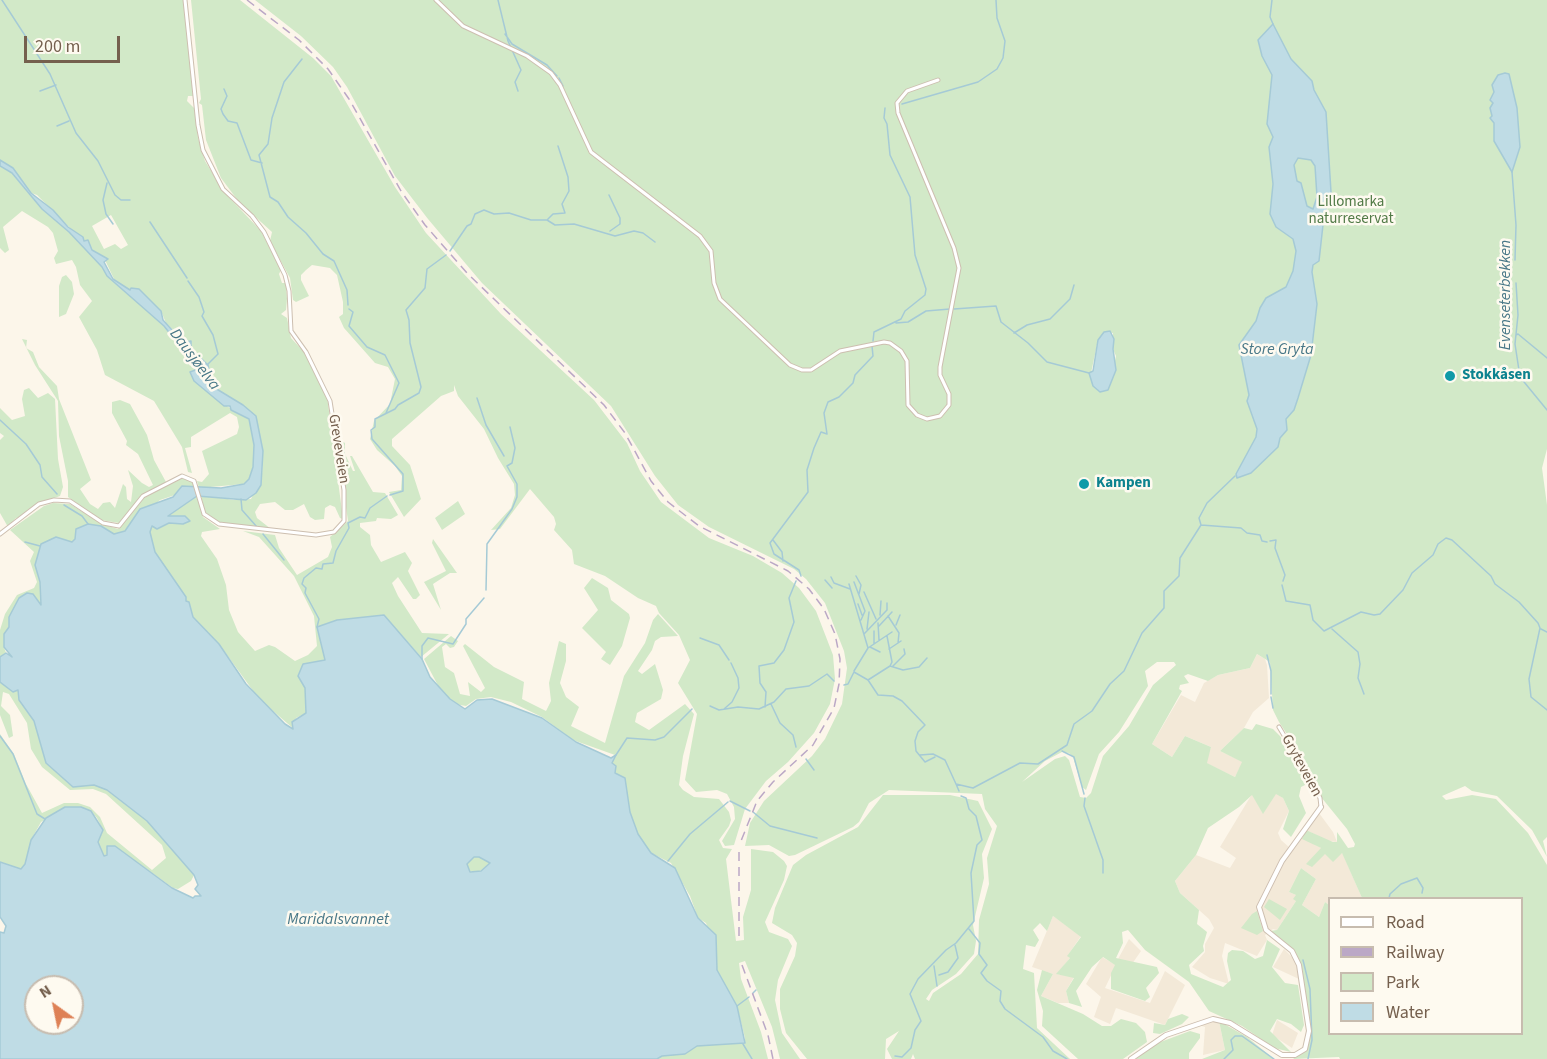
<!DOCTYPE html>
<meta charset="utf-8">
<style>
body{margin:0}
#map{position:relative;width:1547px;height:1059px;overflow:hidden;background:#fcf6ea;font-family:"Source Sans 3",sans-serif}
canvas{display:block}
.legend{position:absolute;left:1328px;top:897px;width:195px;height:138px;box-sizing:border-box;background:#fefaf0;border:2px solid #c7bcaf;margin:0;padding:8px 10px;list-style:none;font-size:18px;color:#75604e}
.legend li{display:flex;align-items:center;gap:12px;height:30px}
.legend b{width:30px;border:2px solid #c7bcaf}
.north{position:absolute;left:24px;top:975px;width:60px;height:60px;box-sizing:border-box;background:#fefaf0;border:2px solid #c7bcaf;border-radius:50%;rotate:327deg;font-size:16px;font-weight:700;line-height:24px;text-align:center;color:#75604e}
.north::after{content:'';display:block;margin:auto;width:21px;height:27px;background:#de8156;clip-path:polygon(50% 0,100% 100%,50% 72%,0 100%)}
.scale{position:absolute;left:24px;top:36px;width:96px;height:27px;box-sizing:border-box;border:3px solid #75604e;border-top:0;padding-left:8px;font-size:18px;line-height:21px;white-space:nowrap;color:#75604e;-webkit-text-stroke:4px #fefaf0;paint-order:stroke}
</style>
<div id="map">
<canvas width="1547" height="1059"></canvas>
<ul class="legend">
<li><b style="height:8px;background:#fff"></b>Road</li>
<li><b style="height:8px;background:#bba8c6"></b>Railway</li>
<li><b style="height:16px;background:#d2e9c8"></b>Park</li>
<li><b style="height:16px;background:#bfdce5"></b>Water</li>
</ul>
<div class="north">N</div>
<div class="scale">200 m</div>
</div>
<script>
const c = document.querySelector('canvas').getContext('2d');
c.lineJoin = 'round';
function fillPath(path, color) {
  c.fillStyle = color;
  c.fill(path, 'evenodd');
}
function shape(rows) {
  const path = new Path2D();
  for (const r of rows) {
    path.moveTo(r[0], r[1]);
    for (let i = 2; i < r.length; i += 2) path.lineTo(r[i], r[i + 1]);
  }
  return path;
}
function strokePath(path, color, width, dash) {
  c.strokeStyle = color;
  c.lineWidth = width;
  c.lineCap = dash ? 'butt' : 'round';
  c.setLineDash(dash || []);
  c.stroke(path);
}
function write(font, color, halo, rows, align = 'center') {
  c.font = font + ' "Source Sans 3",sans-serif';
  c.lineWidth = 5;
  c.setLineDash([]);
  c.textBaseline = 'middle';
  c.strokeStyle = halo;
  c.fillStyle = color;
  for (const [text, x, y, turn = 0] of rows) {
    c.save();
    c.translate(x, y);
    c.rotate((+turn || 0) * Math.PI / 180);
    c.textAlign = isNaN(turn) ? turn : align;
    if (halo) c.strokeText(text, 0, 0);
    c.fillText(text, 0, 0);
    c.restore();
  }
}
fillPath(shape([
 [1257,654,1265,659,1267,665,1269,698,1253,712,1244,728,1220,751,1243,762,1235,777,1206,763,1211,747,1185,736,1172,757,1152,744,1181,695,1195,702,1204,683,1218,675,1250,668],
 [1276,793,1283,798,1289,811,1278,833,1281,840,1290,848,1299,836,1321,848,1325,854,1342,852,1362,898,1330,898,1329,905,1325,902,1319,917,1302,905,1316,879,1301,868,1289,892,1296,895,1296,901,1277,930,1273,929,1265,935,1267,940,1257,956,1225,943,1222,956,1229,984,1210,978,1192,967,1205,952,1205,944,1214,928,1209,919,1180,893,1175,881,1196,855,1230,868,1236,858,1220,847,1252,794,1263,813],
 [1319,813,1333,832,1337,842,1328,841,1306,830],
 [1053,916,1081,936,1068,955,1070,958,1057,974,1074,977,1066,991,1069,1003,1058,1003,1041,996,1053,974,1032,967],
 [1129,939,1141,951,1132,964,1118,959],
 [1284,949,1295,960,1299,979,1273,967],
 [1102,957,1116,965,1105,988,1150,1003,1165,971,1185,985,1165,1025,1116,1008,1110,1024,1094,1017,1101,997,1086,984],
 [1277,1020,1298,1033,1292,1048,1272,1035],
 [1212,1021,1219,1021,1225,1050,1203,1055,1205,1027,1199,1025]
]), '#f3e9d8');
fillPath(shape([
 [0,0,184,0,193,96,188,96,187,101,195,109,198,138,205,161,224,192,261,231,281,270,279,274,282,283,286,283,287,299,286,310,281,314,287,318,291,338,304,352,327,396,343,519,340,518,335,507,330,505,325,508,324,519,315,520,310,517,304,504,293,510,285,510,275,502,260,504,255,512,257,518,271,529,221,524,205,514,201,495,234,500,251,499,262,475,263,451,258,428,243,405,215,388,211,381,208,365,166,323,161,311,149,299,137,289,132,292,114,279,105,260,92,250,37,195,31,193,0,160],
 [111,215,128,245,121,249,115,244,104,249,92,226],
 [191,0,240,0,313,58,331,76,395,187,426,233,501,314,594,400,627,443,640,471,661,502,709,538,753,556,782,573,799,588,816,611,833,655,835,679,830,704,814,733,788,762,766,781,745,809,734,845,725,846,722,841,735,819,734,807,727,794,717,790,696,792,685,780,697,714,678,683,690,660,679,635,659,613,656,606,638,598,605,576,574,564,572,550,554,530,556,524,554,517,530,489,500,529,491,530,511,508,515,495,514,484,498,458,484,429,458,396,454,385,454,391,441,396,392,439,392,446,410,465,421,499,404,517,389,492,401,490,402,476,395,466,377,450,370,439,374,421,390,404,395,379,388,367,375,363,344,328,339,317,343,314,343,302,337,275,330,268,312,265,306,270,301,275,301,280,309,296,296,302,293,300,290,278,270,241,272,232,239,202,221,178,206,140,202,105,199,103,201,99],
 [255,0,1547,0,1547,449,1542,468,1547,505,1547,837,1543,841,1547,857,1532,830,1497,796,1472,791,1465,786,1442,796,1446,800,1472,795,1496,799,1528,833,1547,865,1547,1059,1340,1059,1339,1057,1293,1059,1307,1049,1311,1033,1301,964,1293,951,1270,931,1277,930,1296,901,1293,899,1296,895,1289,892,1301,868,1316,879,1302,905,1319,917,1325,902,1329,905,1330,1034,1522,1034,1522,898,1362,898,1342,853,1333,862,1325,854,1312,867,1306,864,1321,848,1302,839,1306,830,1333,842,1337,842,1337,832,1348,848,1354,847,1355,844,1347,829,1321,797,1300,754,1279,722,1273,710,1270,662,1257,654,1250,668,1218,675,1208,681,1188,674,1184,676,1189,683,1180,685,1179,689,1182,691,1152,744,1172,757,1185,736,1211,747,1207,763,1235,777,1242,762,1220,751,1244,728,1252,730,1256,724,1273,729,1280,736,1306,776,1309,783,1301,787,1299,796,1306,813,1291,837,1283,829,1289,811,1283,798,1276,794,1263,814,1252,795,1239,807,1208,828,1196,855,1175,881,1180,893,1199,910,1197,924,1207,932,1203,946,1204,951,1189,965,1191,974,1223,987,1231,980,1227,961,1228,953,1232,950,1243,951,1255,959,1263,956,1267,940,1280,949,1272,967,1285,983,1298,985,1304,1025,1301,1032,1291,1024,1277,1019,1270,1031,1291,1052,1274,1048,1242,1026,1209,1011,1189,982,1145,950,1128,930,1122,932,1123,943,1116,958,1157,967,1159,973,1146,988,1150,997,1145,1001,1111,989,1111,973,1115,965,1103,957,1092,967,1076,991,1082,1007,1069,1003,1066,991,1074,978,1056,974,1070,958,1067,956,1081,937,1053,916,1047,931,1040,923,1033,930,1039,940,1035,947,1026,945,1023,969,1034,973,1037,1028,1070,1059,915,1059,913,1054,911,1059,892,1059,887,1049,899,1031,886,1039,885,1059,807,1059,786,1033,780,1009,780,989,795,956,797,943,792,935,772,923,775,908,793,865,806,855,858,827,883,795,950,795,978,801,992,829,982,854,984,878,973,925,976,941,974,954,956,974,932,990,926,999,929,1001,933,993,961,974,978,954,979,920,989,884,987,858,997,826,985,809,982,794,889,790,869,803,859,822,853,827,795,855,789,856,769,845,745,846,750,823,764,801,812,756,825,739,842,704,847,668,844,651,825,603,806,579,794,569,709,527,678,505,655,476,611,406,482,283,428,219,395,176,347,87,333,67,301,36],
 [1104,332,1113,333,1113,349,1116,356,1109,387,1100,392,1092,383,1091,373,1098,340],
 [1157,662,1174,662,1176,665,1153,685,1129,726,1103,756,1091,793,1086,798,1080,797,1069,760,1065,756,1055,759,1022,782,1045,761,1062,752,1069,753,1073,757,1082,787,1086,790,1099,754,1119,732,1148,686,1145,671],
 [0,166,12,173,42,209,69,232,102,267,107,276,164,326,192,358,198,369,196,371,200,384,218,401,249,419,254,445,253,466,249,479,244,484,199,488,197,481,202,482,209,474,202,451,237,434,239,427,237,417,230,413,191,437,191,447,185,448,192,473,188,472,182,447,154,401,105,375,97,350,79,317,92,301,80,285,76,267,72,260,56,264,54,258,58,251,53,233,48,227,22,211,3,227,9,250,5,253,0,248],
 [66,275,72,282,74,294,66,314,59,317,59,286,62,277],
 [22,339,27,340,26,348,33,352,39,367,57,386,59,399,91,480,80,489,90,504,98,509,103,503,110,502,115,508,123,484,126,487,127,499,131,502,133,486,128,470,142,483,149,487,153,485,138,454,126,445,127,441,112,413,112,402,120,400,130,404,147,435,154,460,166,482,139,498,119,523,101,520,68,497,68,481,59,436,58,401,35,365],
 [29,388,38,398,48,393,55,399,58,459,63,487,60,496,35,505,22,517,16,518,8,527,0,513,0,440,4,436,0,433,0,408,12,420,25,416,22,399,24,390],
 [336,437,345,443,345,454,353,471,355,471,350,456,352,456,373,492,385,493,398,515,391,519,377,518,376,521,360,523,360,527,370,535,371,545,381,562,405,552,412,563,408,571,420,595,416,599,413,599,398,577,392,583,398,596,422,633,449,634,421,657,384,615,317,627,325,660,305,688,306,713,296,718,294,729,259,699,219,644,193,617,183,593,155,552,150,532,152,526,173,522,185,516,168,516,197,496,203,517,220,529,202,532,201,536,217,559,226,585,229,610,238,632,255,651,269,645,275,647,295,661,308,655,317,646,314,616,294,576,259,537,243,531,275,535,279,548,297,575,328,557,332,547,330,537,348,521],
 [181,478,190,480,195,486,182,486,178,494,160,500,125,532,114,534,110,531,76,532,75,539,72,542,56,537,41,544,35,565,40,583,41,607,37,601,11,619,4,647,6,653,0,657,0,630,5,614,17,595,34,588,37,582,30,561,34,552,10,530,44,506,53,503,70,504,102,524,118,529,144,498],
 [458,501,465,514,442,530,435,518],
 [433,539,457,573,450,573,433,584,441,610,424,582,446,571,432,543],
 [592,578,608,588,611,600,629,614,630,618,622,646,610,665,601,659,606,652,582,628,598,610,584,588],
 [658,614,678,636,661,637,655,641,652,650,638,671,642,674,655,664,663,690,661,699,637,713,635,722,649,730,685,704,694,714,683,756,679,785,683,790,694,797,719,799,729,812,731,820,729,826,719,840,723,848,732,849,726,859,736,941,744,940,743,917,751,890,751,849,773,852,784,861,787,866,784,880,765,922,769,932,788,939,792,946,778,980,775,1000,782,1033,800,1059,780,1059,772,1027,745,961,739,963,741,979,761,1032,768,1059,657,1059,662,1056,685,1054,697,1046,745,1042,745,1038,737,1006,717,970,717,953,706,923,698,918,690,896,671,863,651,853,638,834,630,812,625,779,609,773,615,755,573,740,542,717,511,702,491,697,476,699,466,706,455,704,443,695,424,659,451,636,458,641,454,647,450,648,446,644,442,647,445,667,454,673,460,694,470,696,468,682,481,692,485,688,463,646,465,644,494,667,524,682,522,699,546,711,551,701,549,683,559,641,566,644,566,661,560,683,566,697,579,707,571,726,605,743,624,676,645,643,653,620],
 [0,682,18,690,19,700,34,720,46,763,73,787,94,785,107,790,147,821,194,875,191,881,178,889,173,888,116,847,104,856,99,850,98,843,103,830,97,818,91,811,81,807,65,807,41,822,31,840,25,864,21,869,0,862,0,734,14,754,26,784,42,813,64,803,78,803,90,807,100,817,107,833,152,870,166,858,162,845,106,794,93,789,70,790,42,767,31,749,27,723,9,694,3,692,1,706,10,715,13,736,9,738,0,715],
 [474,857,479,857,490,863,480,871,469,871,467,864],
 [1269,899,1287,909,1280,920,1264,907],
 [1257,911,1263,931,1257,935,1241,928,1252,914],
 [1042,970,1053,974,1041,996,1083,1014,1102,1026,1111,1026,1121,1019,1136,1023,1145,1032,1147,1042,1123,1059,1078,1059,1042,1026,1043,1011,1037,990],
 [1182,1014,1189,1017,1182,1024,1160,1034,1153,1033,1154,1023,1165,1025,1168,1019],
 [1219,1021,1247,1037,1274,1059,1202,1059,1225,1050],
 [1190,1031,1200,1034,1200,1038,1189,1053,1189,1059,1136,1059,1155,1044]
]), '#d2e9c8');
const water = shape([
 [1273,24,1291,59,1312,81,1314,90,1326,112,1331,192,1324,216,1319,261,1313,265,1312,272,1317,304,1311,355,1298,398,1294,410,1286,419,1287,430,1280,438,1278,447,1251,473,1237,478,1236,474,1256,437,1257,429,1247,401,1249,395,1239,345,1256,321,1260,308,1266,298,1286,287,1293,271,1296,251,1293,239,1276,227,1270,214,1273,184,1269,147,1273,137,1267,124,1272,75,1262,56,1258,40,1273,24],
 [1298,158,1311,160,1315,166,1317,197,1313,209,1307,206,1301,183,1297,181,1294,165,1298,158],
 [1505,73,1509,74,1517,108,1520,147,1512,172,1494,141,1494,123,1490,118,1492,116,1490,108,1493,103,1490,100,1494,92,1492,85,1498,75,1505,73],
 [0,160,13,168,31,193,53,210,68,227,83,237,84,241,88,240,92,250,108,259,104,262,113,279,130,290,131,288,139,289,161,311,163,320,172,330,185,342,191,341,191,349,208,365,211,381,215,388,243,405,256,416,263,451,261,485,256,493,246,500,197,496,168,516,185,516,190,521,183,524,169,523,157,529,152,526,150,532,155,552,186,597,186,601,189,602,193,617,219,644,246,684,285,724,293,729,292,722,306,713,305,688,298,676,303,664,325,660,317,627,337,620,384,615,422,659,430,677,450,699,465,709,477,700,492,699,542,718,576,742,611,758,616,755,612,763,616,766,615,773,625,778,630,812,638,834,651,853,675,868,698,918,716,935,717,970,737,1006,745,1043,697,1046,685,1054,662,1056,657,1059,0,1059,0,932,4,933,6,926,0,917,0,862,21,869,25,864,31,840,46,818,65,807,81,807,91,811,103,830,98,842,104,856,107,855,107,846,115,846,172,888,193,898,195,896,201,896,195,889,198,885,194,875,147,821,107,790,94,785,73,787,46,763,34,721,19,700,18,690,13,692,0,682,0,657,6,653,12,657,4,647,4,634,9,627,9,617,19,598,27,593,33,594,41,605,40,582,35,565,41,544,56,537,72,542,75,539,76,529,88,524,101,526,114,534,125,531,140,509,173,497,182,486,221,488,244,484,249,479,253,467,254,445,249,419,231,410,230,406,224,406,194,381,190,372,198,369,164,326,107,276,102,267,69,232,42,209,12,173,0,166,0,160],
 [474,857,479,857,490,863,481,871,470,872,467,864,474,857],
 [36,987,72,987,72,1023,36,1023,36,987],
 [1110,331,1114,339,1113,349,1116,370,1108,390,1100,392,1093,386,1089,373,1093,371,1098,340,1104,332,1110,331]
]);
fillPath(water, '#bfdce5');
strokePath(water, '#a5cad6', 1.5);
strokePath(shape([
 [2,0,50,74,76,133,98,161,115,195,121,200,130,200],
 [498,0,508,41,521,70,515,82,518,91],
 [1272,0,1270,17,1273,24],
 [505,34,512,44,547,65,557,76],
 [302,59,284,82,272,118,268,144,259,155,270,197,278,202,288,217,306,233,323,254,334,261,347,290,348,305],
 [559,78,563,86],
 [224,89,227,96,221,109,223,114,228,121,237,123,251,160,262,163],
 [40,91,56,85],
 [902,104,978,82,997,69,1003,58,1005,41,997,18,996,0],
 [57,126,69,121],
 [1512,172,1516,225,1515,260],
 [107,183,103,200,106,214,113,224],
 [609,195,620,218,620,224,610,231],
 [548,219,553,214,565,213,562,204,569,191,568,177,558,146],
 [150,222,187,278],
 [450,251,467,226,471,224,475,214,484,210,494,214,509,213,531,220,547,220,555,225,574,224,615,236,634,231,643,233,655,242],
 [188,281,199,297,204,312,202,316,213,335,218,354,207,365],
 [1516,283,1518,315,1515,344,1520,377,1547,410],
 [349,309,353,312,349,326,367,347,385,355,399,383,386,413],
 [954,309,996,306,1001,322,1028,343,1047,362,1089,373],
 [896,323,908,322,926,311,950,309],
 [1014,333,1027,325,1050,319,1070,299,1074,285],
 [1516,335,1518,334,1547,358],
 [873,341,874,332,901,319,905,311,925,295,926,289,915,255,910,197,890,155,887,124,884,118,885,108],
 [477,398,486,425,504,456],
 [0,420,26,444,40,465,42,477,57,494],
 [390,495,403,491,403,474,372,439,371,430,375,427,375,419,395,409,398,405,419,393,421,387,410,343,409,320,406,310,425,288,427,269,446,255],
 [241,499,242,510,257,527],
 [64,505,82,516,88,524],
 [1201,525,1241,528,1247,533,1260,535,1262,541,1267,542],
 [263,534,284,560],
 [773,540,782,552,783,561],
 [1270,541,1276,540,1275,548,1285,575,1283,581],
 [25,542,40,546],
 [801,576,799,570,774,554,770,543,808,492,807,470,814,448,821,432,827,434,824,413,828,402,839,397,853,383,855,375,873,356,872,346],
 [856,576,861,585,859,594],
 [831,577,834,583,850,589],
 [825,580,832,588],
 [854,582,865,611,861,620],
 [849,584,868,648],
 [1282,585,1286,601,1310,605,1313,620,1324,631,1361,612,1374,615,1380,614,1403,590,1412,573,1433,555,1438,544,1446,538,1452,540,1491,576,1495,584,1519,602,1538,623,1540,628,1529,679,1531,697,1547,710],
 [486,590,487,544,512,509,517,497,517,484,507,466,512,463,515,448,510,427],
 [864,592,876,619],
 [858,604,862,615],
 [880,615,881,601],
 [888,616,899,633,898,643],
 [878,623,879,640],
 [896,625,900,615],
 [879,626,892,612],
 [317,627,319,619,305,593,306,588,302,584,304,578,316,568,322,569,323,564,333,563,336,551,349,528,348,523,360,517,365,518,370,508,387,496],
 [867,629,869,612],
 [1332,629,1358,652,1360,664,1358,678,1364,694],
 [1541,629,1547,632],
 [864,634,887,610,887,603],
 [887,636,892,662,890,666],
 [700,638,719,645,729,660],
 [874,644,874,631],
 [870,647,880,652],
 [889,649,901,641],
 [1267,655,1271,671,1271,694],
 [422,659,422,646,428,638,453,644,466,624,466,619,484,598],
 [893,666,905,654,904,649],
 [854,671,868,648,892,632],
 [868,680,890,666,903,670,919,667,927,658],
 [844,685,848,684,854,672,868,680,878,695,893,696,902,701,925,725,918,732,915,741,916,751,925,762,935,757],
 [1271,697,1273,708],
 [771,704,780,723,793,735,796,747],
 [710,706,719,710,738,707,759,709,774,702,786,689,809,686,827,674,834,681],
 [765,707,766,692,760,683,759,666,774,663,784,650,794,622,789,598,796,581],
 [724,709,732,702,739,688,738,678,731,663],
 [0,736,13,754,37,814,45,819],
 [1062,751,1074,757,1084,794],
 [616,755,627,738,655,740,664,737,692,709],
 [920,755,933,754,945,760,956,784,973,788,1020,763,1038,764,1067,745,1074,724,1092,711,1110,684,1124,671,1142,633,1164,608,1164,591,1179,576,1180,558,1201,525,1199,518,1207,503,1235,476],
 [806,759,814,770],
 [956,784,959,791],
 [1085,798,1084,806,1103,860,1103,873],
 [730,801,750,811],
 [753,812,770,826,817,838],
 [668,861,690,834,728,802],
 [1389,898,1390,894,1401,884,1417,878,1423,888,1422,893],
 [969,929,980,943,979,954,987,965,981,973,987,981,1001,991,1000,1001,1005,1009,1043,1037,1053,1051,1067,1059],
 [1303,960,1310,989,1312,1040,1308,1059],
 [934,966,937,986],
 [939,975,948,972,958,958,955,945],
 [753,993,756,990],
 [737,1006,749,997],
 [743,1044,752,1059],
 [895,1056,902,1057,911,1048,915,1030,921,1021,910,994,918,979,946,950,956,943,974,921,971,873,977,845,982,840,976,816,969,809,966,798,961,796],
 [1224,1059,1233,1050,1231,1040,1235,1036,1242,1036,1274,1059]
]), '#a5cad6', 1.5);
const minor = shape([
 [436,0,463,26,527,56,551,73,560,85,591,152,700,236,711,251,714,283,720,299,790,365,802,370,811,370,840,351,884,342,890,343,901,351,907,361,908,405,917,415,927,419,940,416,949,405,949,394,940,375,940,367,959,268,954,248,898,113,897,103,907,91,938,80],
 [0,534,39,504,54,500,70,501,103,523,119,526,143,496,182,476,194,481,204,514,219,524,316,535,334,532,344,521,344,490,330,401,306,352,291,331,289,291,285,275,264,232,252,216,223,189,203,150,198,125,185,0],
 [1279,727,1310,779,1320,798,1321,807]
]);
const tertiary = shape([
 [1131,1059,1166,1035,1213,1019,1230,1023,1282,1055,1295,1055,1305,1049,1309,1031,1299,965,1292,951,1266,930,1259,907,1282,861,1321,807]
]);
strokePath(minor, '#cdbfb0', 5);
strokePath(tertiary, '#cdbfb0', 6);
strokePath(minor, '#fff', 3);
strokePath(tertiary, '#fff', 4);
strokePath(shape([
 [247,0,299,40,328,69,349,99,401,191,425,225,467,273,604,405,625,433,651,481,668,502,699,526,788,571,809,589,824,609,835,634,840,659,839,684,834,708,813,745,773,782,757,801,741,841],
 [739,852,739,938],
 [742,965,768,1035,773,1059]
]), '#bba8c6', 1.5, [9, 6]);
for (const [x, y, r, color] of [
 [1450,376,6,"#0f9aa8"],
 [1084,484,6,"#0f9aa8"]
]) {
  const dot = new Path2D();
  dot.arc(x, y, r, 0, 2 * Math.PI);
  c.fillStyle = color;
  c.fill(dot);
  strokePath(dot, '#fefaf0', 2);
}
write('15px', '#517a46', '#fefaf0', [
 ["Lillomarka",1351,203],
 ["naturreservat",1351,220]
]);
write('bold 15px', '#0d838f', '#fefaf0', [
 ["Stokkåsen",1462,376],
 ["Kampen",1096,484]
], 'left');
write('15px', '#75604e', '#fefaf0', [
 ["Greveveien",338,449,81],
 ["Gryteveien",1301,766,61]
]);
write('italic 16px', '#487787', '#fefaf0', [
 ["Evenseterbekken",1506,295,-90],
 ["Store Gryta",1277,350],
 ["Dausjøelva",194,360,53],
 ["Maridalsvannet",338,920]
]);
</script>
